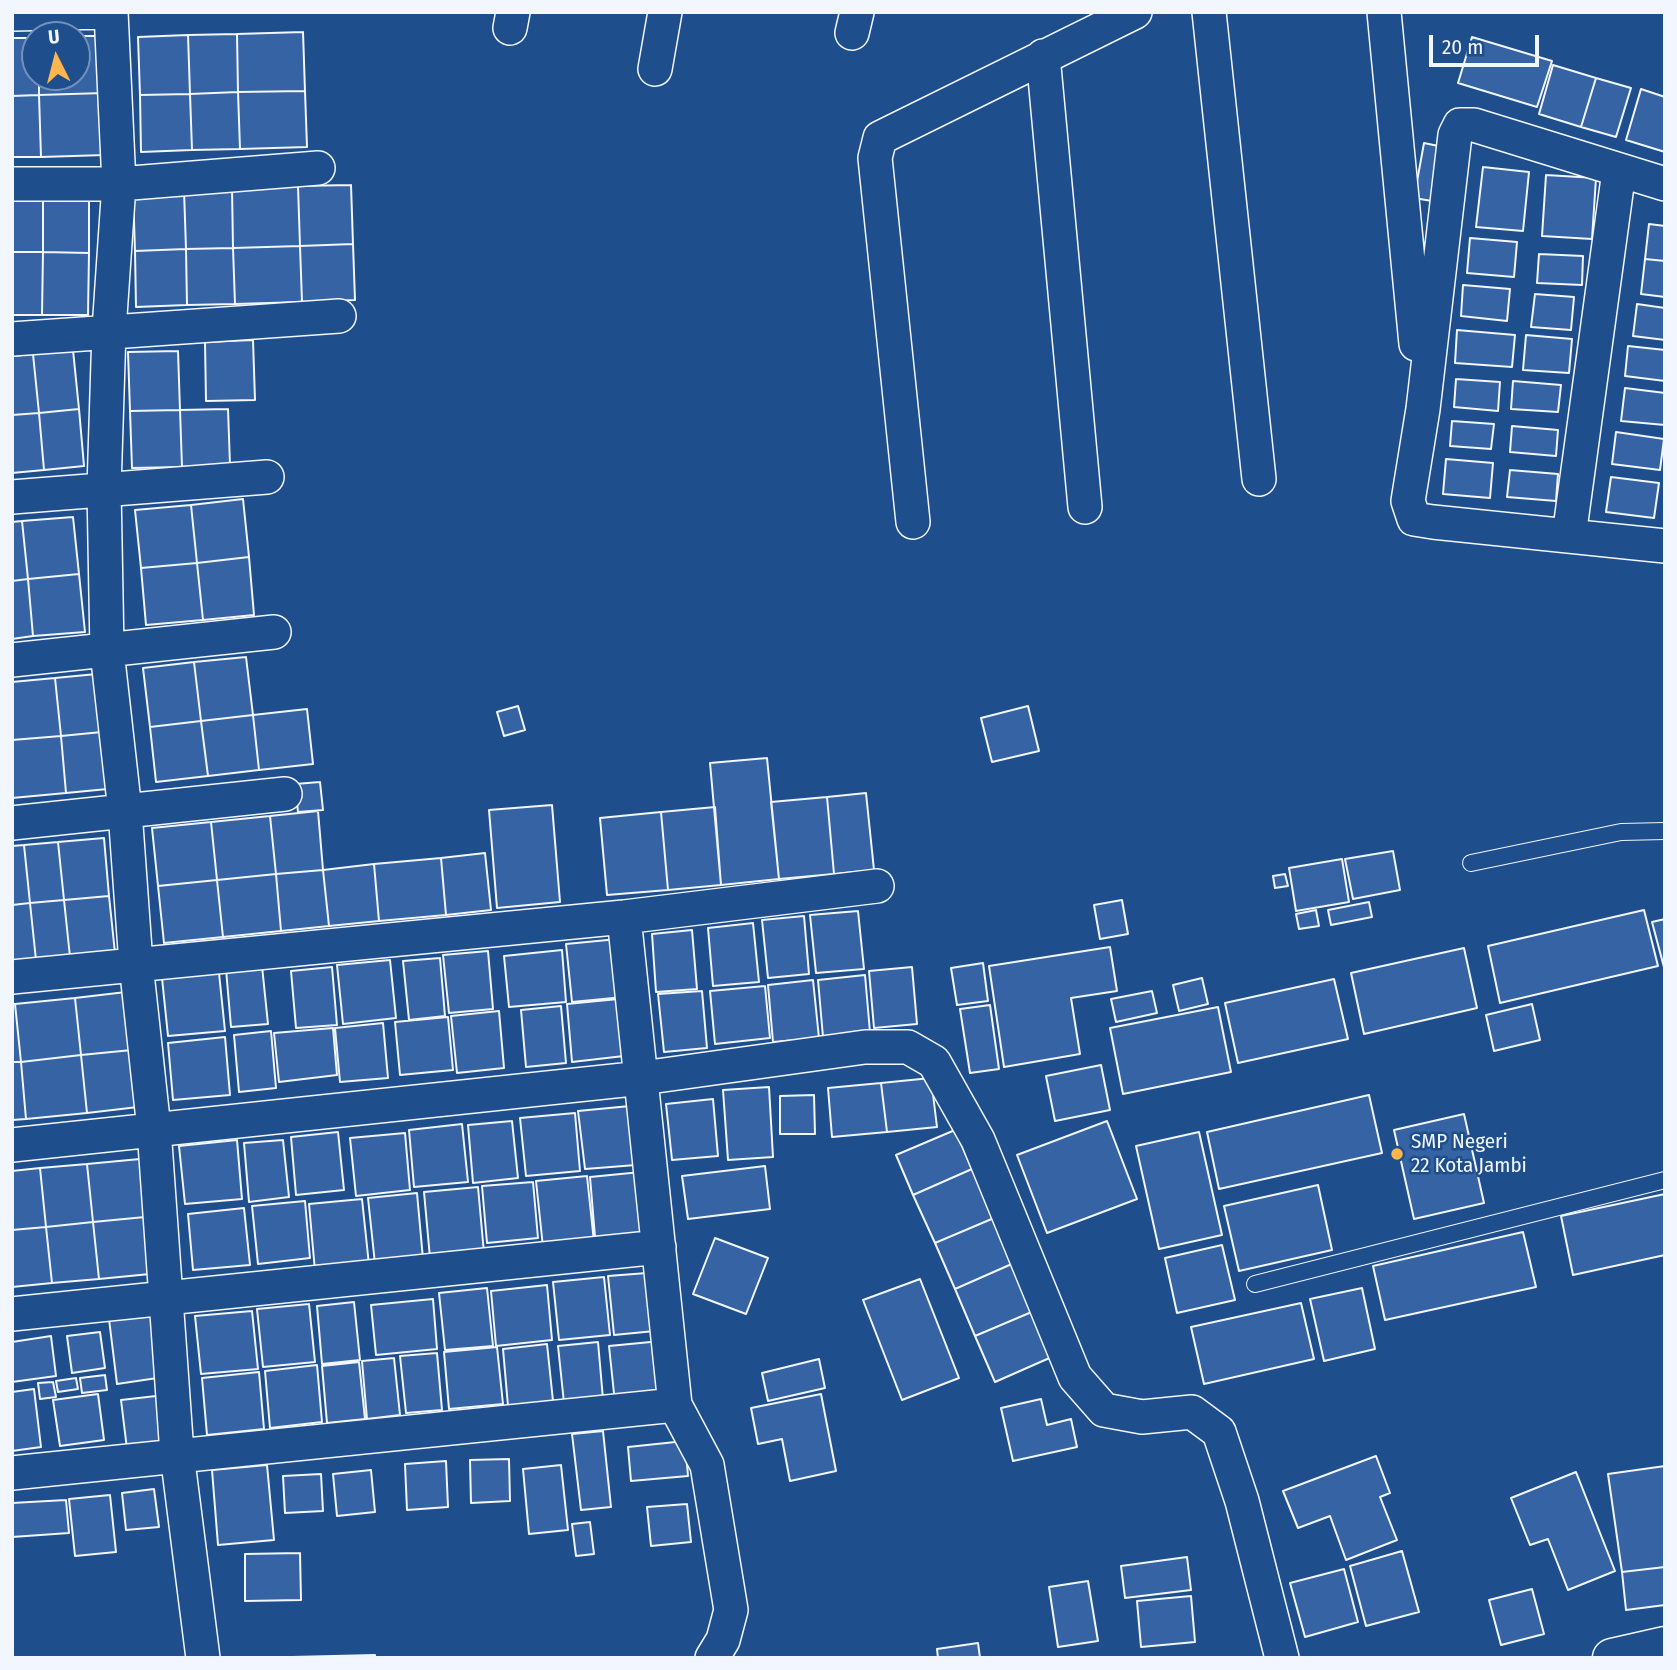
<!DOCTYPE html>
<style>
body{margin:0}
#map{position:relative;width:1677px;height:1670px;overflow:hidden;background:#1f4e8c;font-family:"Fira Sans Condensed",sans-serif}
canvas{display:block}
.frame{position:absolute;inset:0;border:14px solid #f2f6ff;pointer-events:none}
.north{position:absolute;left:21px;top:21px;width:70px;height:70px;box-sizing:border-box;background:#1f4e8c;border:2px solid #7391ba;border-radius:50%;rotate:354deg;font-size:19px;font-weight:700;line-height:28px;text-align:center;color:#f2f6ff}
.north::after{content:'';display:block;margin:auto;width:24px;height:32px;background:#ffb74d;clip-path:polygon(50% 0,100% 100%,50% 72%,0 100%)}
.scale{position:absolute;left:1429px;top:35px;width:110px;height:32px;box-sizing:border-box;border:4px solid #f2f6ff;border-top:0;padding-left:9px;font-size:21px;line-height:24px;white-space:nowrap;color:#f2f6ff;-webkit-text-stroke:5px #1f4e8c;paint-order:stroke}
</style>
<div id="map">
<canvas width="1677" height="1670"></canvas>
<div class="frame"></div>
<div class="north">U</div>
<div class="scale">20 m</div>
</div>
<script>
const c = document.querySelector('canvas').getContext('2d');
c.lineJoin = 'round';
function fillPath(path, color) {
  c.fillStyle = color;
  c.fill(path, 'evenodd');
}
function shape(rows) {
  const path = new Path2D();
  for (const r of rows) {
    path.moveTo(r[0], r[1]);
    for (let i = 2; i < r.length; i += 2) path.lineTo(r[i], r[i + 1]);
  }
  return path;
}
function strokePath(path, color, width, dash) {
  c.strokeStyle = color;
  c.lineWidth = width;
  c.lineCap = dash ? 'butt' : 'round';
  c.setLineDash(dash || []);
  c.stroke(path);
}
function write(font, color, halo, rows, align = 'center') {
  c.font = font + ' "Fira Sans Condensed",sans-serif';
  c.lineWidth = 5;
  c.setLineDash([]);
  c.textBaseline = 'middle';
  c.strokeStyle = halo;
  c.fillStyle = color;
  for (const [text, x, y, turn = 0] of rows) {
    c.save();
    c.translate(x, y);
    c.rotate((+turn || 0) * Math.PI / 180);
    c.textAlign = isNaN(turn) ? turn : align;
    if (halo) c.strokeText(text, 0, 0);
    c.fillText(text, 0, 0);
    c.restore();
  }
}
const building = shape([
 [303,32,305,91,238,92,237,34,303,32],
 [237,34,238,92,190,94,188,35,237,34],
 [188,35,190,94,140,95,138,37,188,35],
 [77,36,102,36,104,93,39,95,39,77,77,77,77,36],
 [1472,37,1552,61,1537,107,1458,83,1472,37],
 [12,38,35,38,35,77,39,77,39,95,12,96,12,38],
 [1553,65,1596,78,1581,127,1539,114,1553,65],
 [1596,78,1631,88,1616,137,1581,127,1596,78],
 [1641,89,1665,97,1665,152,1626,140,1641,89],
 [305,91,307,147,240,149,238,92,305,91],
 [238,92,240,149,192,150,190,94,238,92],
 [104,93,105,155,41,157,39,95,104,93],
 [190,94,192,150,141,152,140,95,190,94],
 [39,95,41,157,12,157,12,96,39,95],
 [1424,143,1448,148,1438,202,1414,198,1424,143],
 [1483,167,1529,172,1523,231,1476,227,1483,167],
 [1546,175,1596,178,1592,239,1542,236,1546,175],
 [351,185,353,244,300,246,298,186,351,185],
 [298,186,300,246,233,248,232,188,298,186],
 [232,188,233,248,186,249,184,190,232,188],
 [184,190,186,249,135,251,133,192,184,190],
 [12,195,43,195,43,252,12,252,12,195],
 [43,195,89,196,89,253,43,252,43,195],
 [1649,224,1665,226,1665,261,1645,259,1649,224],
 [1470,238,1517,242,1514,277,1467,273,1470,238],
 [353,244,355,300,302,302,300,246,353,244],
 [300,246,302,302,235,304,233,248,300,246],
 [233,248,235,304,187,305,186,249,233,248],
 [186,249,187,305,136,307,135,251,186,249],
 [12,252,43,252,42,315,12,315,12,252],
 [43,252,89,253,88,315,42,315,43,252],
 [1539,254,1583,256,1582,285,1537,283,1539,254],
 [1645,259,1665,261,1665,297,1641,294,1645,259],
 [1463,285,1510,289,1507,321,1461,316,1463,285],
 [1535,294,1574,297,1571,330,1531,327,1535,294],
 [1637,304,1665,308,1665,340,1633,336,1637,304],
 [1457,330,1515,335,1512,367,1455,363,1457,330],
 [1526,335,1572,339,1569,373,1523,370,1526,335],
 [253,340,255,400,206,401,205,342,253,340],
 [1628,346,1665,350,1665,381,1625,376,1628,346],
 [73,350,79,409,39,413,33,354,73,350],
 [178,351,180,410,130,411,128,352,178,351],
 [33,354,39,413,12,415,12,356,33,354],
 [1456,379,1500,382,1498,411,1454,407,1456,379],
 [1513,381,1561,385,1558,412,1511,409,1513,381],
 [1625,388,1665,393,1665,425,1621,421,1625,388],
 [79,409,84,466,44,470,39,413,79,409],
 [228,409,230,465,182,467,180,410,228,409],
 [180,410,182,467,132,468,130,411,180,410],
 [39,413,44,470,12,473,12,415,39,413],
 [1452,421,1494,424,1491,449,1450,446,1452,421],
 [1512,426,1558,430,1556,456,1510,452,1512,426],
 [1616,432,1664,439,1660,470,1612,464,1616,432],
 [1446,459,1493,463,1490,498,1443,494,1446,459],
 [1510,470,1558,474,1556,501,1507,497,1510,470],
 [1611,477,1659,483,1654,518,1606,512,1611,477],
 [243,499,249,557,197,563,191,505,243,499],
 [191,505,197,563,141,568,135,510,191,505],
 [73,517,79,574,28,579,22,521,73,517],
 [22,521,28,579,12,581,12,522,22,521],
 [249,557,254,615,203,620,197,563,249,557],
 [197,563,203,620,146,625,141,568,197,563],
 [79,574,85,632,33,636,28,579,79,574],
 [28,579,33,636,12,639,12,581,28,579],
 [246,657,253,715,201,721,194,662,246,657],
 [194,662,201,721,150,727,143,668,194,662],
 [107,673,112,731,61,736,55,678,107,673],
 [55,678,61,736,12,740,12,682,55,678],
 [518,706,525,730,504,736,497,712,518,706],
 [1028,706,1039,751,992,762,981,718,1028,706],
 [307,709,313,764,259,770,253,715,307,709],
 [253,715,259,770,208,776,201,721,253,715],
 [201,721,208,776,156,782,150,727,201,721],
 [112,731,118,788,66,793,61,736,112,731],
 [61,736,66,793,12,798,12,740,61,736],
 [767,758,779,879,721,885,710,763,767,758],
 [320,782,323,810,298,812,295,784,320,782],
 [866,793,874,870,834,874,827,797,866,793],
 [827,797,834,874,779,879,771,802,827,797],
 [552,805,560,902,497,908,489,810,552,805],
 [715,807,721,885,668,890,661,812,715,807],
 [318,811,323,870,276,874,270,816,318,811],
 [661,812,668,890,607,895,600,818,661,812],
 [270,816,276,874,217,880,211,822,270,816],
 [211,822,217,880,158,886,152,828,211,822],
 [104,838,109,896,64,900,58,842,104,838],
 [58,842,64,900,30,903,24,845,58,842],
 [24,845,30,903,12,905,12,846,24,845],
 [1393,851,1400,890,1353,899,1345,859,1393,851],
 [485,853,491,910,446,915,441,858,485,853],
 [441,858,446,915,379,921,374,864,441,858],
 [1342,859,1349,902,1296,911,1289,868,1342,859],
 [374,864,379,921,329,926,323,870,374,864],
 [323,870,329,926,281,931,276,874,323,870],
 [276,874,281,931,223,937,217,880,276,874],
 [1285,874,1288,886,1275,888,1273,876,1285,874],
 [217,880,223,937,164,943,158,886,217,880],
 [109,896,115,953,70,957,64,900,109,896],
 [64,900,70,957,36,960,30,903,64,900],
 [1122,900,1128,934,1100,939,1094,905,1122,900],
 [1369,902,1372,917,1331,925,1328,910,1369,902],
 [30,903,36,960,12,962,12,905,30,903],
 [1316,910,1319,926,1299,929,1296,914,1316,910],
 [1644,910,1658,966,1500,1003,1488,946,1644,910],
 [858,911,864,969,816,973,810,915,858,911],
 [804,916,809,974,768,978,762,920,804,916],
 [1665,919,1665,971,1652,922,1665,919],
 [753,923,759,982,713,986,708,928,753,923],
 [692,930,697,989,656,992,652,934,692,930],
 [618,939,624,997,572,1002,566,944,618,939],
 [1110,947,1117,991,1071,998,1080,1054,1004,1067,989,966,1110,947],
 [1464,948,1477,1008,1364,1034,1351,973,1464,948],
 [562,950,566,1002,509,1007,504,956,562,950],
 [488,951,493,1009,449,1013,443,955,488,951],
 [440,958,445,1016,409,1020,403,961,440,958],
 [390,960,396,1018,343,1024,337,965,390,960],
 [983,963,988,1001,957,1005,951,968,983,963],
 [262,966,268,1024,231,1027,226,969,262,966],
 [332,967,337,1025,296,1028,291,971,332,967],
 [912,967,917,1024,874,1028,869,971,912,967],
 [219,973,225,1031,168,1036,162,978,219,973],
 [865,975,870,1032,823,1037,818,980,865,975],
 [1202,978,1208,1004,1179,1011,1173,985,1202,978],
 [1334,979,1348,1039,1238,1063,1225,1003,1334,979],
 [813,980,819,1038,773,1042,768,985,813,980],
 [765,986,770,1038,715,1044,710,991,765,986],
 [702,991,707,1048,664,1052,658,994,702,991],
 [1152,991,1157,1013,1116,1022,1111,999,1152,991],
 [126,992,132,1050,81,1055,75,998,126,992],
 [75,998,81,1055,21,1062,15,1004,75,998],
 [618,999,624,1056,572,1062,567,1004,618,999],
 [12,1004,15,1004,21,1062,12,1062,12,1004],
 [1532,1004,1540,1040,1494,1051,1486,1015,1532,1004],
 [990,1005,999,1069,970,1073,960,1009,990,1005],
 [561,1006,566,1063,526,1067,521,1010,561,1006],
 [1218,1007,1231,1072,1123,1094,1110,1028,1218,1007],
 [499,1011,504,1068,457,1073,451,1016,499,1011],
 [448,1017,453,1070,400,1075,395,1022,448,1017],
 [383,1023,388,1078,340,1082,335,1028,383,1023],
 [333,1028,337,1075,279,1082,274,1033,333,1028],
 [271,1031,276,1088,239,1092,234,1035,271,1031],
 [225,1037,230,1095,173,1100,168,1043,225,1037],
 [132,1050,138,1107,87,1113,81,1055,132,1050],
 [81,1055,87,1113,26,1119,21,1062,81,1055],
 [12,1062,21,1062,26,1119,12,1120,12,1062],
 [1101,1065,1110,1110,1055,1121,1046,1076,1101,1065],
 [931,1078,937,1127,887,1132,881,1083,931,1078],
 [881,1083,887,1132,832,1137,828,1088,881,1083],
 [769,1087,773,1157,728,1160,723,1090,769,1087],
 [814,1095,815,1134,780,1134,780,1096,814,1095],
 [1369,1095,1382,1153,1219,1189,1207,1132,1369,1095],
 [713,1099,718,1156,672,1160,666,1104,713,1099],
 [630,1106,636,1165,585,1169,578,1111,630,1106],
 [575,1113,580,1171,526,1176,520,1118,575,1113],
 [1464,1114,1484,1203,1414,1219,1394,1130,1464,1114],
 [512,1121,518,1178,473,1183,468,1125,512,1121],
 [1107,1121,1137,1199,1047,1233,1017,1155,1107,1121],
 [462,1124,468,1182,414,1187,409,1130,462,1124],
 [955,1130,972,1169,913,1195,896,1155,955,1130],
 [338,1132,344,1190,296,1195,291,1137,338,1132],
 [1199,1132,1222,1235,1159,1249,1136,1146,1199,1132],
 [405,1133,410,1190,356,1196,350,1138,405,1133],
 [237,1140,242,1199,185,1204,179,1146,237,1140],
 [283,1140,289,1197,249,1202,244,1143,283,1140],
 [140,1159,145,1217,93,1222,87,1164,140,1159],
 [87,1164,93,1222,46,1227,40,1168,87,1164],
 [765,1166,770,1209,688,1219,682,1176,765,1166],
 [40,1168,46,1227,12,1230,12,1171,40,1168],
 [972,1169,994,1218,935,1243,913,1195,972,1169],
 [641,1172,647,1233,595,1237,590,1177,641,1172],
 [587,1176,594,1242,543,1247,536,1181,587,1176],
 [533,1182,538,1238,487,1243,482,1186,533,1182],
 [1318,1185,1332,1250,1239,1271,1224,1206,1318,1185],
 [478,1187,484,1253,430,1258,424,1192,478,1187],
 [417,1193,423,1259,375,1264,368,1198,417,1193],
 [1665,1194,1665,1255,1573,1275,1561,1216,1665,1194],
 [362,1199,369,1265,315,1271,309,1204,362,1199],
 [305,1201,310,1258,258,1264,252,1206,305,1201],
 [244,1208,250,1265,193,1270,188,1214,244,1208],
 [145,1217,150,1274,99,1279,93,1222,145,1217],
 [994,1218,1014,1263,955,1289,935,1243,994,1218],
 [93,1222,99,1279,52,1283,46,1227,93,1222],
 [46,1227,52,1283,12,1287,12,1230,46,1227],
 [1523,1232,1536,1287,1385,1320,1373,1266,1523,1232],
 [715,1238,768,1258,746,1314,693,1294,715,1238],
 [1222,1245,1235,1300,1177,1313,1165,1258,1222,1245],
 [1014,1263,1034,1311,975,1336,955,1289,1014,1263],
 [660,1272,665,1330,614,1335,608,1276,660,1272],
 [604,1277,610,1335,559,1340,553,1282,604,1277],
 [920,1279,959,1378,902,1400,863,1300,920,1279],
 [547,1285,552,1340,496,1346,491,1291,547,1285],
 [487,1288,493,1346,445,1350,439,1293,487,1288],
 [1362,1288,1375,1349,1324,1361,1310,1299,1362,1288],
 [433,1299,437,1349,376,1355,371,1305,433,1299],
 [354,1302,360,1360,322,1364,317,1306,354,1302],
 [1301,1303,1314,1359,1204,1384,1191,1327,1301,1303],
 [309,1304,315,1362,263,1367,257,1309,309,1304],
 [252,1311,258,1369,201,1374,195,1316,252,1311],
 [1034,1311,1054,1356,995,1382,975,1336,1034,1311],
 [156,1313,164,1377,117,1384,109,1319,156,1313],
 [100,1332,105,1368,72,1373,67,1336,100,1332],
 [51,1336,56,1376,12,1382,12,1342,51,1336],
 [661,1341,667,1398,615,1403,609,1346,661,1341],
 [598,1342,603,1399,564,1403,558,1346,598,1342],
 [547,1344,553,1401,508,1406,503,1349,547,1344],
 [497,1347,503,1404,449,1409,444,1352,497,1347],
 [437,1353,442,1410,406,1413,400,1356,437,1353],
 [394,1358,400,1415,367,1419,362,1361,394,1358],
 [819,1359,825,1388,768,1401,762,1373,819,1359],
 [359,1362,365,1419,327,1423,322,1366,359,1362],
 [317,1365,322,1422,270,1428,265,1371,317,1365],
 [259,1372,264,1429,207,1435,202,1378,259,1372],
 [105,1375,107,1390,82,1393,80,1378,105,1375],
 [76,1378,78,1389,58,1392,56,1381,76,1378],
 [53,1382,56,1397,40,1399,38,1383,53,1382],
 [34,1389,41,1447,12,1451,12,1392,34,1389],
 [98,1394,104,1440,60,1446,53,1400,98,1394],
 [821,1394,836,1471,790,1481,782,1439,758,1444,751,1408,821,1394],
 [156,1396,162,1444,127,1449,121,1400,156,1396],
 [1041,1399,1047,1425,1071,1419,1077,1447,1013,1461,1001,1408,1041,1399],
 [603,1431,611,1507,581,1510,572,1434,603,1431],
 [685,1441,688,1476,631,1481,628,1447,685,1441],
 [1376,1456,1390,1493,1380,1497,1397,1540,1346,1560,1330,1516,1298,1528,1283,1491,1376,1456],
 [509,1459,510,1501,471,1503,470,1460,509,1459],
 [446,1461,448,1507,407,1510,405,1464,446,1461],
 [267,1465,274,1540,218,1545,212,1470,267,1465],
 [561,1465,568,1530,529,1534,523,1469,561,1465],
 [1665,1466,1665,1567,1622,1572,1608,1474,1665,1466],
 [371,1470,375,1512,337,1516,333,1474,371,1470],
 [1576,1472,1615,1571,1568,1590,1548,1539,1530,1545,1511,1498,1576,1472],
 [321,1474,323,1511,285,1513,283,1476,321,1474],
 [154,1489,159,1527,126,1530,122,1493,154,1489],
 [110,1495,116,1552,75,1556,69,1499,110,1495],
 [66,1500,69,1533,12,1537,12,1503,66,1500],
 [687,1504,691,1542,651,1546,647,1507,687,1504],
 [590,1522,594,1554,576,1556,572,1524,590,1522],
 [1402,1551,1419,1612,1366,1626,1350,1566,1402,1551],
 [300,1553,301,1600,245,1601,245,1554,300,1553],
 [1187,1557,1191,1590,1125,1598,1121,1566,1187,1557],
 [1665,1567,1665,1605,1626,1610,1622,1572,1665,1567],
 [1344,1569,1358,1622,1305,1637,1290,1583,1344,1569],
 [1088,1581,1098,1641,1058,1647,1049,1587,1088,1581],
 [1532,1589,1544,1634,1501,1645,1489,1600,1532,1589],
 [1191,1596,1195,1642,1141,1647,1137,1601,1191,1596],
 [978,1643,980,1658,938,1658,937,1649,978,1643],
 [375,1655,375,1658,292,1658,292,1657,375,1655]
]);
fillPath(building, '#3563a3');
strokePath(building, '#f2f6ff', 2);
const service = shape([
 [1471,863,1621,832,1665,831],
 [1255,1284,1665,1180]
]);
const minor = shape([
 [111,12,119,184,109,330,104,488,107,651,125,811,136,964,154,1129,177,1454,203,1658],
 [1209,12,1259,479],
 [1384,12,1416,344],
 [12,14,108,12],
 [510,28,513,12],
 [852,33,857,12],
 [1043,56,1085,507],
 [655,69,665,12],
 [12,184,119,184,318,168],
 [1665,184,1474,125,1460,125,1455,135,1423,409,1408,501,1414,519,1433,522,1665,546],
 [12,339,339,316],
 [12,497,267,477],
 [913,522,875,158,880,138,1135,12],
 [1569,536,1619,171],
 [12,660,274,632],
 [12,823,285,794],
 [624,917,675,1405,707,1465,731,1610,723,1640,712,1658],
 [12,977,624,917,877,886],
 [12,1145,642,1078,865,1047,908,1047,934,1062,978,1140,1075,1377,1104,1410,1142,1417,1192,1412,1219,1432,1242,1501,1282,1658],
 [12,1314,659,1247],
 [12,1473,675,1405]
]);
const tertiary = shape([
 [1612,1658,1665,1646]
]);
strokePath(service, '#f2f6ff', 18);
strokePath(minor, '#f2f6ff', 36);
strokePath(tertiary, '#f2f6ff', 41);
strokePath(service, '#1f4e8c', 16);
strokePath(minor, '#1f4e8c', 33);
strokePath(tertiary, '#1f4e8c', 38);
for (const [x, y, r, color] of [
 [1397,1154,7,"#ffb74d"]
]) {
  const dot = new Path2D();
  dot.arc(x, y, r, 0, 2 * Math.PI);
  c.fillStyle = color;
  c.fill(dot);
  strokePath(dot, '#1f4e8c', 2.5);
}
write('21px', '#f2f6ff', '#1f4e8c', [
 ["SMP Negeri",1411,1142],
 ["22 Kota Jambi",1411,1166]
], 'left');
</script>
